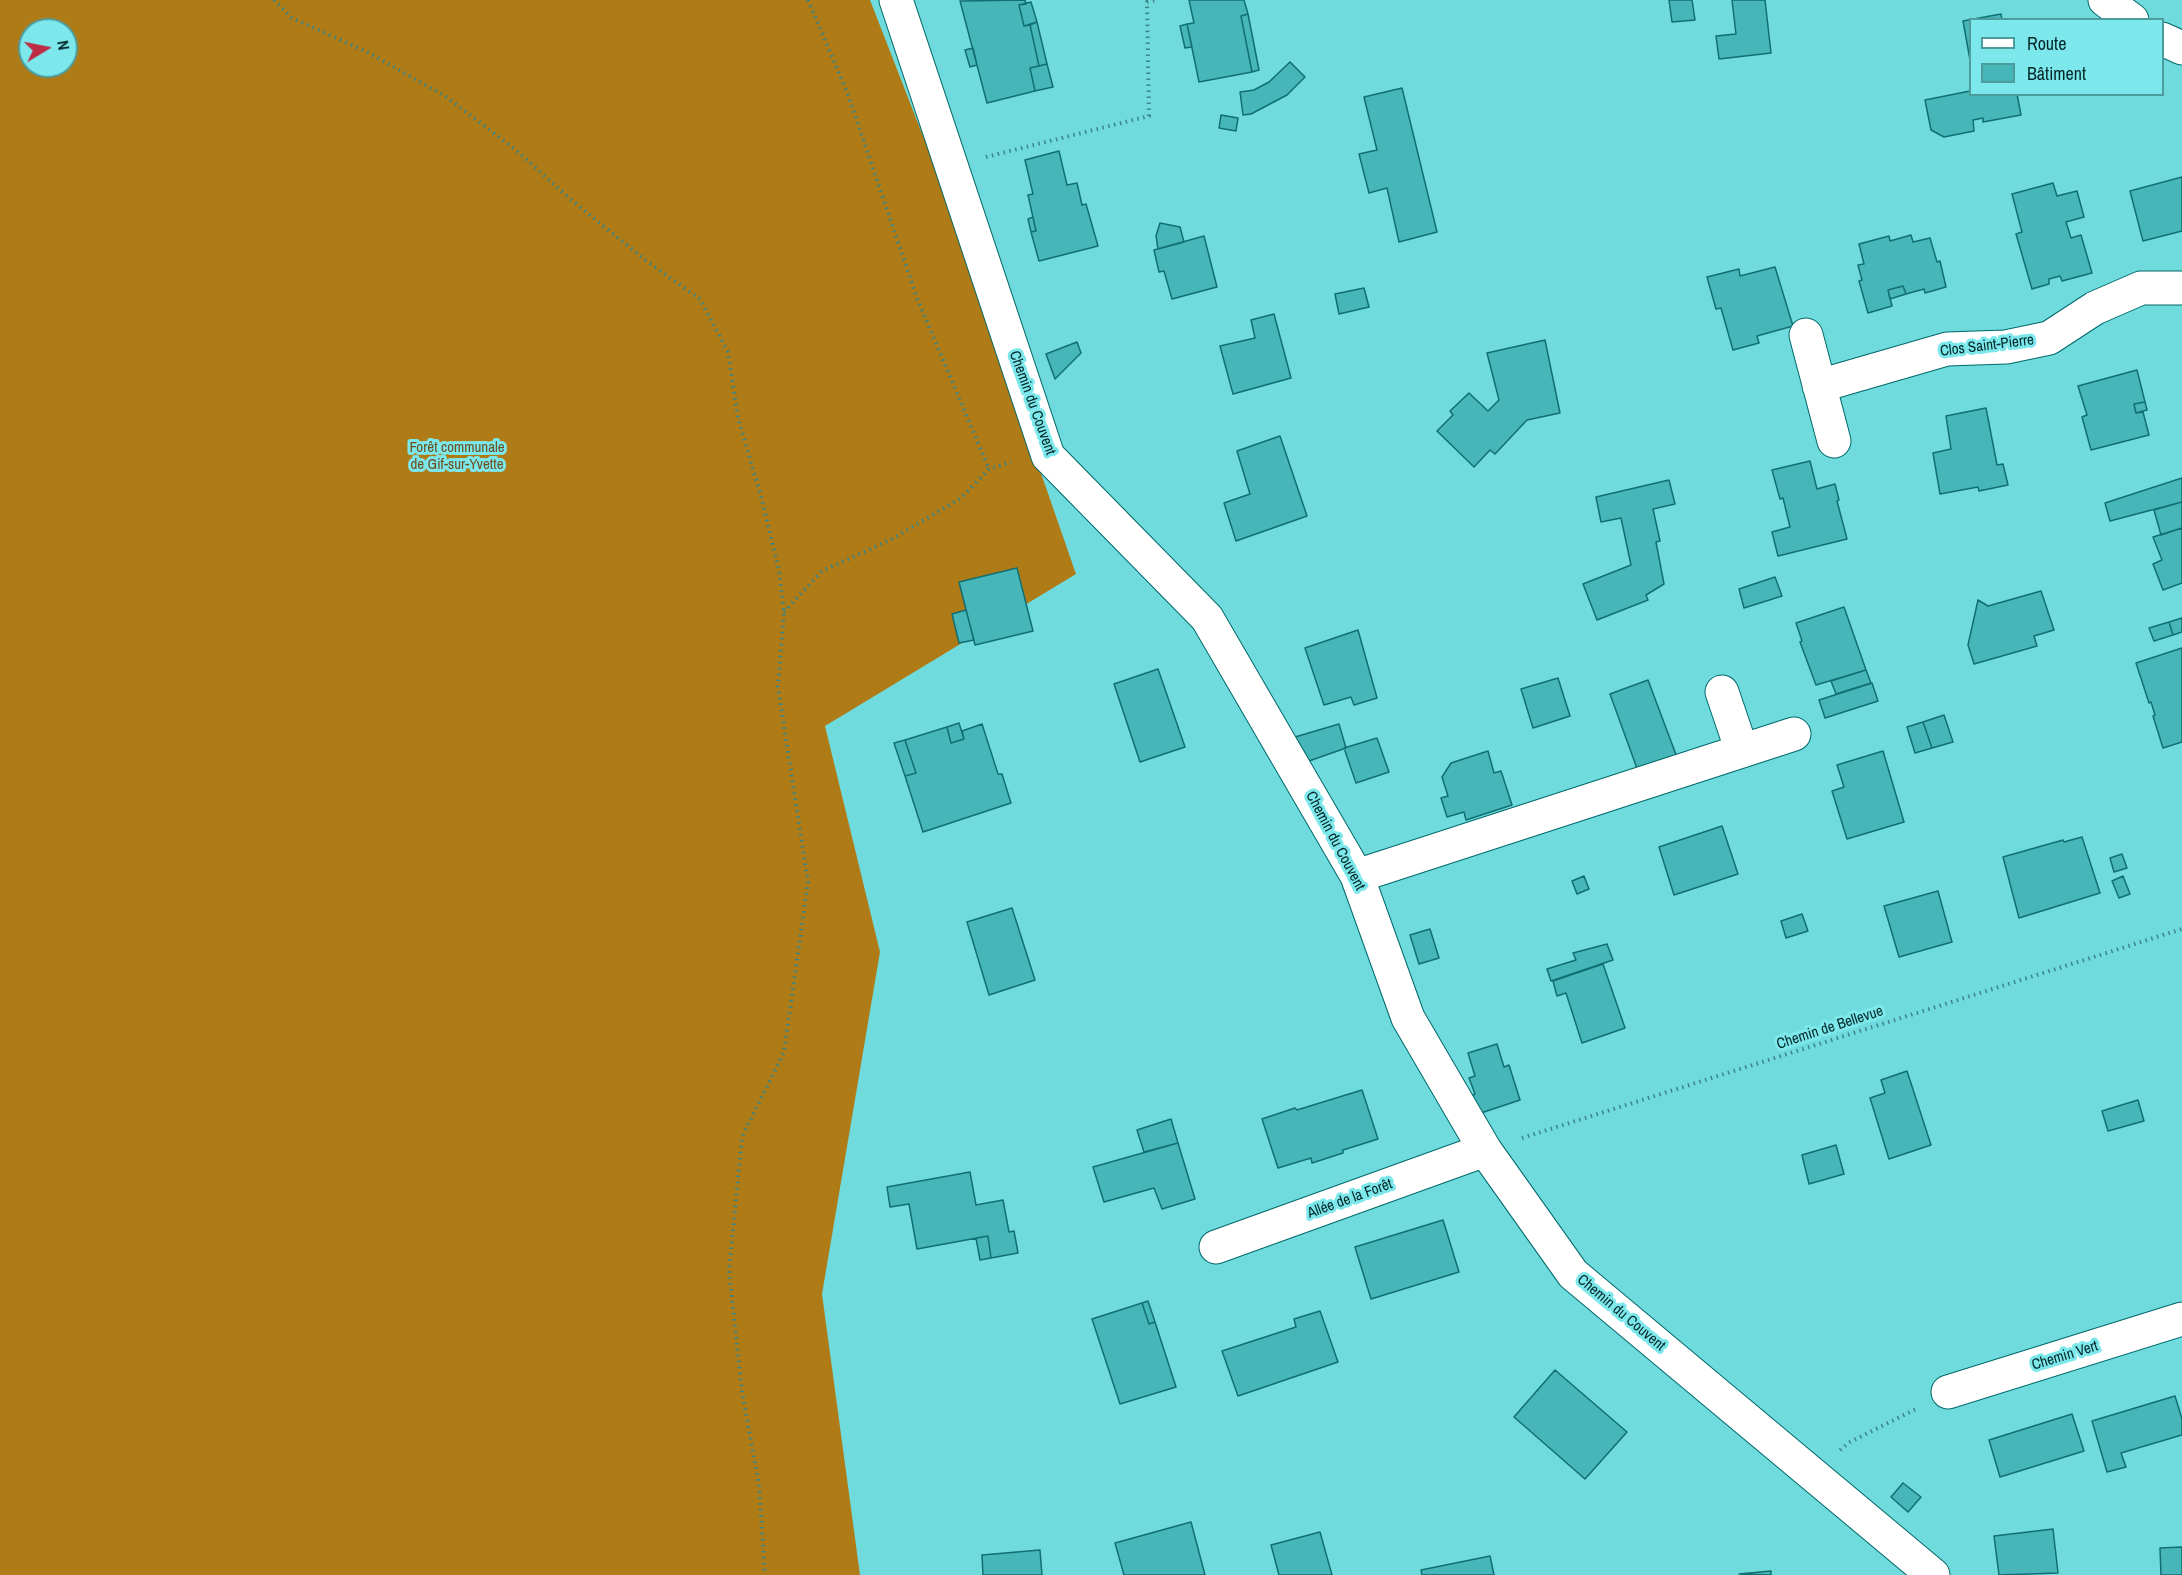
<!DOCTYPE html>
<meta charset="utf-8">
<style>
body{margin:0}
#map{position:relative;width:2182px;height:1575px;overflow:hidden;background:#6fdbdd;font-family:"Archivo Narrow",sans-serif}
canvas{display:block}
.legend{position:absolute;left:1969px;top:18px;width:195px;height:78px;box-sizing:border-box;background:#7de8eb;border:2px solid #4c9b9d;margin:0;padding:8px 10px;list-style:none;font-size:18px;color:#032728}
.legend li{display:flex;align-items:center;gap:12px;height:30px}
.legend b{width:30px;border:2px solid #4c9b9d}
.north{position:absolute;left:18px;top:18px;width:60px;height:60px;box-sizing:border-box;background:#7de8eb;border:2px solid #4c9b9d;border-radius:50%;rotate:80deg;font-size:16px;font-weight:700;line-height:24px;text-align:center;color:#032728}
.north::after{content:'';display:block;margin:auto;width:21px;height:27px;background:#bc2b43;clip-path:polygon(50% 0,100% 100%,50% 72%,0 100%)}
</style>
<div id="map">
<canvas width="2182" height="1575"></canvas>
<ul class="legend">
<li><b style="height:8px;background:#fff"></b>Route</li>
<li><b style="height:16px;background:#46b6b8"></b>Bâtiment</li>
</ul>
<div class="north">N</div>
</div>
<script>
const c = document.querySelector('canvas').getContext('2d');
c.lineJoin = 'round';
function fillPath(path, color) {
  c.fillStyle = color;
  c.fill(path, 'evenodd');
}
function shape(rows) {
  const path = new Path2D();
  for (const r of rows) {
    path.moveTo(r[0], r[1]);
    for (let i = 2; i < r.length; i += 2) path.lineTo(r[i], r[i + 1]);
  }
  return path;
}
function strokePath(path, color, width, dash) {
  c.strokeStyle = color;
  c.lineWidth = width;
  c.lineCap = dash ? 'butt' : 'round';
  c.setLineDash(dash || []);
  c.stroke(path);
}
function write(font, color, halo, rows, align = 'center') {
  c.font = font + ' "Archivo Narrow",sans-serif';
  c.lineWidth = 6;
  c.setLineDash([]);
  c.textBaseline = 'middle';
  c.strokeStyle = halo;
  c.fillStyle = color;
  for (const [text, x, y, turn = 0] of rows) {
    c.save();
    c.translate(x, y);
    c.rotate((+turn || 0) * Math.PI / 180);
    c.textAlign = isNaN(turn) ? turn : align;
    if (halo) c.strokeText(text, 0, 0);
    c.fillText(text, 0, 0);
    c.restore();
  }
}
fillPath(shape([
 [0,0,870,0,930,154,1076,574,825,726,880,952,822,1294,860,1575,0,1575],
 [30,30,66,30,66,66,30,66]
]), '#af7b17');
const building = shape([
 [1025,0,1026,4,1019,5,1024,26,1030,25,1039,66,1030,68,1035,91,987,103,960,1,1025,0],
 [1189,0,1244,0,1248,14,1241,16,1252,72,1199,82,1187,24,1194,23,1189,0],
 [1669,0,1692,0,1695,20,1672,22,1669,0],
 [1732,0,1765,0,1771,53,1719,59,1716,36,1736,34,1732,0],
 [1031,2,1037,22,1024,26,1019,5,1031,2],
 [1248,14,1259,70,1252,72,1241,16,1248,14],
 [2001,14,2002,20,1970,20,1970,60,1963,21,2001,14],
 [1037,22,1047,64,1039,66,1030,25,1037,22],
 [1187,24,1192,47,1185,48,1180,26,1187,24],
 [973,48,977,65,970,67,965,50,973,48],
 [1290,62,1305,77,1287,95,1251,114,1243,115,1240,92,1254,90,1269,82,1290,62],
 [1047,64,1053,87,1035,91,1030,68,1047,64],
 [1402,88,1437,232,1399,242,1387,188,1369,193,1359,154,1377,150,1364,97,1402,88],
 [1970,91,1970,94,2017,94,2021,115,1983,122,1983,118,1973,120,1974,131,1944,137,1931,130,1925,100,1970,91],
 [1221,115,1238,118,1236,131,1219,128,1221,115],
 [1059,151,1067,185,1077,183,1082,205,1086,204,1098,246,1039,261,1031,232,1036,231,1028,195,1033,194,1025,160,1059,151],
 [2182,177,2182,231,2143,241,2130,191,2182,177],
 [2053,183,2057,196,2077,191,2084,217,2066,222,2071,238,2081,235,2092,273,2062,281,2060,276,2049,279,2049,284,2032,289,2016,234,2022,232,2012,194,2053,183],
 [1033,217,1036,231,1031,232,1028,219,1033,217],
 [1160,223,1180,227,1184,242,1158,249,1156,236,1160,223],
 [1911,235,1913,242,1930,238,1937,262,1940,261,1946,287,1925,293,1924,289,1906,294,1903,286,1888,290,1892,306,1868,313,1859,281,1862,280,1858,265,1864,264,1859,244,1889,236,1890,241,1911,235],
 [1204,236,1217,287,1172,299,1164,271,1159,272,1154,250,1204,236],
 [1775,267,1793,326,1757,336,1759,343,1733,350,1721,308,1716,309,1707,277,1739,269,1740,276,1775,267],
 [1903,286,1906,294,1890,299,1888,290,1903,286],
 [1364,288,1369,307,1339,314,1335,294,1364,288],
 [1274,314,1291,378,1233,394,1220,346,1255,338,1251,320,1274,314],
 [1545,340,1560,413,1527,420,1495,454,1490,450,1474,467,1437,431,1453,415,1450,411,1469,393,1488,411,1499,400,1487,353,1545,340],
 [1077,342,1081,353,1055,379,1046,354,1077,342],
 [2137,370,2145,402,2134,404,2136,413,2143,412,2149,435,2091,450,2082,417,2087,415,2078,386,2137,370],
 [2145,402,2147,410,2136,413,2134,404,2145,402],
 [1986,408,1997,465,2003,464,2008,485,1979,491,1978,487,1940,494,1933,453,1951,449,1946,416,1986,408],
 [1280,436,1307,516,1236,541,1224,503,1250,494,1237,451,1280,436],
 [1810,461,1817,489,1835,484,1839,500,1837,501,1847,539,1778,556,1772,532,1790,527,1783,498,1780,499,1772,470,1810,461],
 [2182,478,2182,502,2110,521,2105,503,2182,478],
 [1669,480,1675,504,1653,509,1660,541,1656,542,1664,584,1646,595,1648,600,1597,620,1583,584,1631,565,1621,518,1601,522,1596,497,1669,480],
 [2182,502,2182,528,2161,535,2154,510,2182,502],
 [2182,528,2182,583,2163,590,2153,564,2162,560,2153,537,2182,528],
 [1017,568,1033,631,975,645,959,582,1017,568],
 [1775,577,1782,596,1744,608,1739,589,1775,577],
 [2041,591,2054,630,2034,636,2037,646,1974,664,1968,645,1978,600,1988,606,2041,591],
 [1844,607,1866,670,1816,685,1800,642,1802,641,1796,623,1844,607],
 [966,610,974,640,959,643,952,614,966,610],
 [2182,618,2182,632,2173,635,2169,622,2182,618],
 [2169,622,2173,635,2154,641,2149,628,2169,622],
 [1358,630,1377,698,1354,705,1351,697,1324,705,1305,648,1358,630],
 [2182,648,2182,742,2163,748,2153,716,2155,715,2151,702,2149,703,2136,663,2182,648],
 [1158,669,1185,747,1140,762,1114,684,1158,669],
 [1866,670,1871,683,1836,694,1831,681,1866,670],
 [1558,678,1570,716,1533,728,1521,689,1558,678],
 [1648,680,1678,760,1639,774,1610,694,1648,680],
 [1872,683,1878,701,1825,718,1819,700,1872,683],
 [1944,715,1953,742,1932,748,1923,722,1944,715],
 [1923,722,1932,748,1915,753,1907,727,1923,722],
 [959,723,964,739,951,743,947,727,959,723],
 [982,724,998,774,1002,774,1011,803,923,832,905,776,916,773,905,740,947,727,951,743,964,739,962,731,982,724],
 [1339,724,1346,748,1309,761,1295,737,1339,724],
 [1377,738,1389,772,1356,783,1344,748,1377,738],
 [905,740,916,773,905,776,894,743,905,740],
 [1488,751,1494,773,1501,771,1512,805,1466,820,1464,812,1447,817,1441,798,1448,796,1442,777,1451,763,1488,751],
 [1883,751,1904,822,1847,839,1832,791,1844,787,1837,765,1883,751],
 [1722,826,1738,874,1674,895,1659,847,1722,826],
 [2082,837,2100,893,2019,918,2003,857,2063,840,2064,842,2082,837],
 [2122,854,2127,868,2114,872,2110,858,2122,854],
 [1584,876,1589,889,1577,894,1572,881,1584,876],
 [2123,876,2130,894,2119,898,2112,881,2123,876],
 [1938,891,1952,942,1899,957,1884,906,1938,891],
 [1012,908,1035,980,989,995,967,922,1012,908],
 [1802,914,1808,931,1786,938,1781,921,1802,914],
 [1430,929,1439,958,1419,964,1410,935,1430,929],
 [1607,944,1613,960,1551,981,1547,969,1576,960,1573,953,1607,944],
 [1603,964,1625,1028,1582,1043,1566,993,1557,996,1553,981,1603,964],
 [1497,1044,1504,1067,1509,1065,1520,1100,1481,1113,1471,1096,1475,1094,1469,1078,1475,1076,1468,1053,1497,1044],
 [1907,1071,1931,1145,1889,1159,1870,1098,1885,1093,1881,1080,1907,1071],
 [1362,1090,1378,1139,1343,1150,1343,1153,1312,1163,1311,1158,1278,1168,1262,1119,1295,1108,1297,1110,1362,1090],
 [2138,1100,2144,1121,2108,1131,2102,1111,2138,1100],
 [1171,1119,1178,1143,1144,1152,1137,1130,1171,1119],
 [1178,1143,1195,1199,1162,1209,1154,1188,1104,1202,1093,1167,1178,1143],
 [1836,1145,1844,1174,1809,1184,1802,1155,1836,1145],
 [970,1172,976,1205,1003,1200,1009,1232,1014,1231,1018,1253,991,1258,988,1236,917,1249,909,1204,890,1207,887,1187,970,1172],
 [1443,1220,1459,1272,1371,1299,1355,1247,1443,1220],
 [988,1236,991,1258,980,1260,976,1238,988,1236],
 [1148,1301,1155,1322,1149,1324,1142,1303,1148,1301],
 [1142,1303,1149,1324,1155,1322,1176,1387,1120,1404,1092,1319,1142,1303],
 [1320,1311,1338,1362,1238,1396,1222,1351,1296,1327,1294,1319,1320,1311],
 [1555,1370,1627,1432,1585,1479,1514,1417,1555,1370],
 [2175,1396,2182,1419,2182,1435,2121,1453,2126,1467,2107,1472,2092,1421,2175,1396],
 [2072,1414,2084,1451,2000,1477,1989,1440,2072,1414],
 [1903,1483,1921,1497,1908,1512,1891,1497,1903,1483],
 [1191,1522,1205,1575,1124,1575,1115,1543,1191,1522],
 [2053,1529,2058,1573,1999,1575,1994,1536,2053,1529],
 [1320,1532,1332,1575,1279,1575,1271,1545,1320,1532],
 [2182,1547,2182,1575,2161,1575,2160,1548,2182,1547],
 [1040,1550,1042,1575,983,1575,982,1555,1040,1550],
 [1490,1556,1494,1575,1422,1575,1421,1570,1490,1556],
 [1771,1571,1771,1575,1739,1574,1771,1571]
]);
fillPath(building, '#46b6b8');
strokePath(building, '#116f71', 1.5);
const minor = shape([
 [896,0,1048,456,1207,618,1357,876,1408,1018,1485,1150,1573,1274,1933,1575],
 [2105,0,2132,20],
 [2162,39,2182,48],
 [1806,335,1834,441],
 [1819,386,1947,349,2006,347,2049,338,2095,308,2141,288,2182,288],
 [1722,692,1742,751],
 [1357,876,1794,734],
 [1216,1247,1485,1150],
 [1948,1392,2182,1319]
]);
strokePath(minor, '#00686a', 35);
strokePath(shape([
 [274,0,292,18,367,52,445,96,516,150,570,199,649,263,700,299,728,352,738,418,762,500,779,571,784,612,778,687,808,882,784,1052,742,1137,729,1271,742,1392,759,1485,765,1575],
 [808,0,847,92,917,298,989,469],
 [986,157,1149,116,1147,2,1156,0],
 [784,612,822,571,890,540,961,498,989,469,1011,462],
 [1522,1138,2182,929],
 [1840,1450,1850,1442,1918,1408]
]), '#3b8586', 4, [1.5, 4.5]);
strokePath(minor, '#fff', 33);
write('15px', '#032728', '#7de8eb', [
 ["Clos Saint-Pierre",1987,346,-7],
 ["Chemin du Couvent",1032,403,70],
 ["Chemin du Couvent",1335,841,62],
 ["Chemin de Bellevue",1830,1028,-18],
 ["Allée de la Forêt",1350,1199,-20],
 ["Chemin du Couvent",1621,1313,40],
 ["Chemin Vert",2065,1356,-17]
]);
write('15px', '#6a4e1f', '#7de8eb', [
 ["Forêt communale",457,448],
 ["de Gif-sur-Yvette",457,465]
]);
</script>
